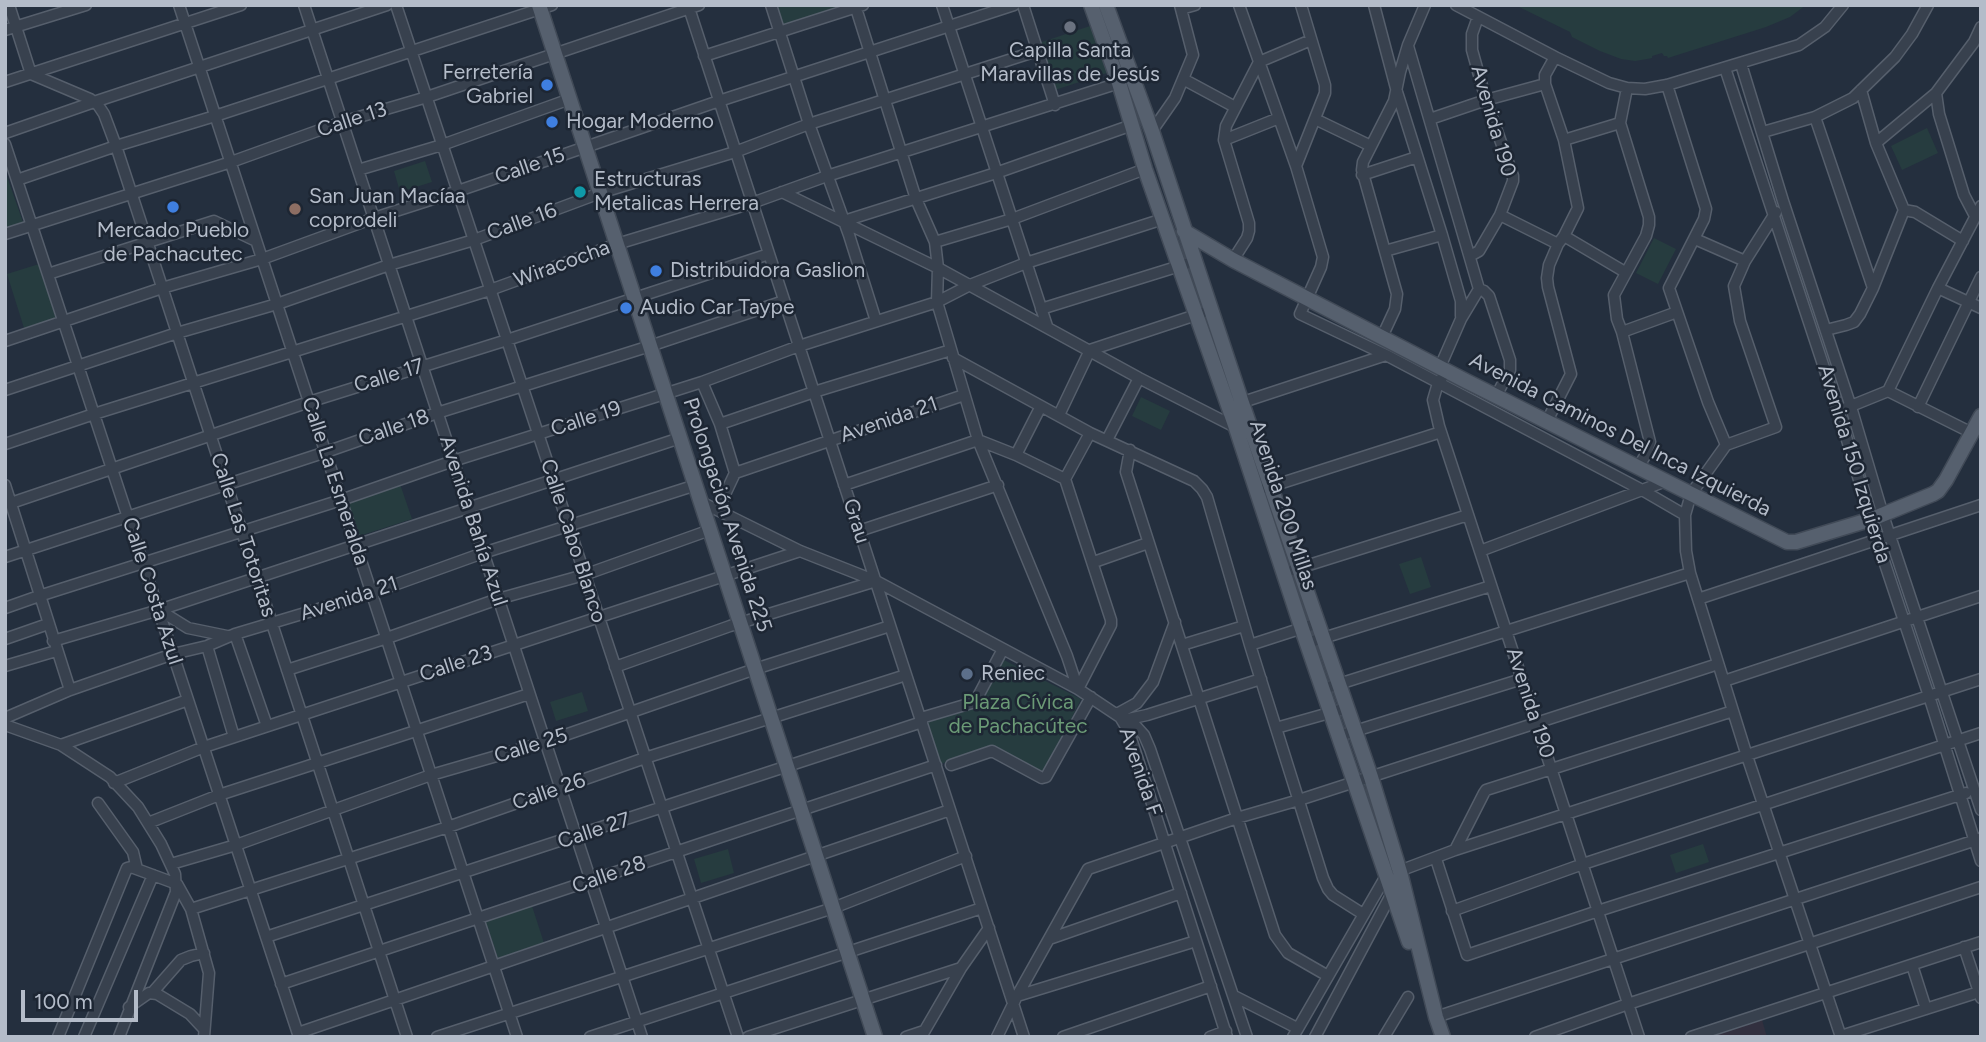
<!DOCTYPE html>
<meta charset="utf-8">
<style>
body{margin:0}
#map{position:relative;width:1986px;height:1042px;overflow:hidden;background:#242f3e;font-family:Figtree,sans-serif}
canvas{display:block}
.frame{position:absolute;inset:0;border:7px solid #b4bcc9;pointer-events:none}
.scale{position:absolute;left:21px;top:990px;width:117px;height:32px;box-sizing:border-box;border:4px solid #b4bcc9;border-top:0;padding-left:9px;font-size:21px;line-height:24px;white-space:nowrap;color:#b4bcc9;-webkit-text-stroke:5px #1d2633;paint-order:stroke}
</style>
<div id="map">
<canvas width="1986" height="1042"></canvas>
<div class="frame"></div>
<div class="scale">100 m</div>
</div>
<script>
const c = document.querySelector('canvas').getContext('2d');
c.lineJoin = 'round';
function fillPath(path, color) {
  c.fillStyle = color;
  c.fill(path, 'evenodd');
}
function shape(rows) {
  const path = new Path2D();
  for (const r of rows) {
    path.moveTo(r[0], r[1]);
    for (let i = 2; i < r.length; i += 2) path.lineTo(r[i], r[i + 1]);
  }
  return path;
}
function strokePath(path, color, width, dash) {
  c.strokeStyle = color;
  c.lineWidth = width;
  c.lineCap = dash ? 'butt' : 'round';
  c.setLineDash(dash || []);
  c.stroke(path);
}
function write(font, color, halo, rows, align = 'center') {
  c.font = font + ' Figtree,sans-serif';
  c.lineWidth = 5;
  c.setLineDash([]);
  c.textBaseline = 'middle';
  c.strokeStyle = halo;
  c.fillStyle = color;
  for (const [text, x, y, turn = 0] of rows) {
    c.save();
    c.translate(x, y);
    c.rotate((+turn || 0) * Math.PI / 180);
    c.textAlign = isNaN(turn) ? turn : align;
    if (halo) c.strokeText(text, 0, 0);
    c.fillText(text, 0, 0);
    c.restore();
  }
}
fillPath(shape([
 [1762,1020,1767,1037,1707,1037]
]), '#32303f');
fillPath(shape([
 [774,5,852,5,782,30],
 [1515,5,1806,5,1790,17,1766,27,1668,58,1667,56,1664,56,1662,53,1652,56,1652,58,1647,59,1635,61,1621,59,1600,51,1572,37,1570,32],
 [1090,26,1110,72,1055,90,1039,43],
 [1927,128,1938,153,1902,170,1891,146],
 [425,161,432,182,400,192,394,171],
 [5,171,23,222,5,228],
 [1654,238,1676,249,1658,284,1636,273],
 [39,264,56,318,24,328,7,274],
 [1141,397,1170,411,1161,430,1132,416],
 [400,484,412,519,356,537,345,501],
 [1421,557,1431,587,1410,594,1399,564],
 [1000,658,1081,699,1044,774,990,747,938,765,924,721,977,703],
 [582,692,588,711,556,721,550,702],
 [1703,844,1709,862,1676,873,1670,855],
 [728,849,734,873,701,883,694,859],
 [532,906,544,943,498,958,486,922]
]), '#263c3f');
const minor = shape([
 [9,5,31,74,90,99,98,105,104,114,116,146,407,1037],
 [179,5,517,1037],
 [304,5,642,1037],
 [396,5,738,1037],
 [688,5,1024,1037],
 [771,5,809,124,849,235,876,321],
 [855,5,916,199,935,242,938,268,937,302,978,440,1067,656,1078,689],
 [942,5,1047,326],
 [1023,5,1055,105],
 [1239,5,1296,166,1323,257,1321,267,1300,314,1386,355,1642,490,1685,515],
 [1374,5,1397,92,1442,235,1461,301,1461,316],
 [1456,5,1555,57,1609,83,1627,88,1645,89,1667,85,1799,45,1825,27,1843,5],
 [1181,9,1195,5],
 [5,30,86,5],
 [1408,46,1479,289,1461,319,1440,367],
 [704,56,863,5],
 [1741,64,1783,201,1851,407,1883,515,1981,810],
 [1725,68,1838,410,1877,540,1929,696,1981,861],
 [1183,79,1235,107],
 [5,82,241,5],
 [1667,85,1706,209,1704,219,1669,288,1708,402,1726,445,1691,494,1685,515,1686,551,1690,573,1747,756,1841,1037],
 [1627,88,1620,123,1649,217,1649,225,1646,236,1614,295,1617,319,1622,332,1650,442,1645,456,1638,467],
 [1936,93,1939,114,1964,195,1975,216],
 [1815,117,1873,288],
 [1315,119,1371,146],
 [1430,119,1486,100,1545,84],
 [1152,131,1175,98,1193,55,1180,5],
 [1763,132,1815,117,1853,98,1895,57,1912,34,1928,5],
 [5,133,94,102,387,5],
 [1224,140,1279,118],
 [1564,140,1620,123],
 [1876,143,1936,93,1974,42,1981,27],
 [5,144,299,1037],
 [1296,166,1325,93,1325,85,1301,5],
 [358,170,442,145,570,99],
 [1362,175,1417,157],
 [17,180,116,146,215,116,552,5],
 [782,192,938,268,1139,378,1239,429],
 [1904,210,1915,212,1963,241],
 [1500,215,1558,244],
 [844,221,996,173,1132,125],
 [5,234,231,162,342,122,427,97,699,5],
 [1564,236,1625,272],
 [1695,239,1745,261],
 [935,242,1012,219,1145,169],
 [1385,251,1442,235],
 [1470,256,1479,251,1500,215,1513,181,1513,176,1486,100,1472,50,1472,34,1478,17],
 [1233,260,1247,238,1249,231,1249,223,1224,140,1226,126,1259,62,1311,40],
 [48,274,214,221,256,241],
 [1938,288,1981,308],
 [1479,289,1484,291,1489,296,1510,360,1510,370,1496,396],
 [1041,309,1186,264],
 [1826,330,1846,325,1854,322,1860,314,1873,288,1904,210,1876,143,1861,90],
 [1622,332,1677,312],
 [1382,337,1395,309,1397,294,1362,170,1363,162,1394,101,1400,72,1408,45,1425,5],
 [5,341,162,288,262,259,374,218,458,191,719,101,1014,5],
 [953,358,1090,433,1194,481,1202,489,1207,497,1250,645,1323,878,1328,889,1333,895,1363,914],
 [1442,378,1438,383,1433,400,1439,426,1639,1037],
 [702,382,720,424,735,473,718,509],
 [5,390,177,333,277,304,389,265,474,240,600,193,735,152,809,124,1037,51],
 [1888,391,1972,433],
 [1237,404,1386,355],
 [1918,407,1981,277],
 [1846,408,1888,391,1938,288,1981,206],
 [1059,415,1090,350,1202,313],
 [1547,421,1571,374,1548,287,1547,278,1549,265,1558,244,1564,236,1578,208,1564,140,1545,84,1545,75,1555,57],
 [720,424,814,392,951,350],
 [1107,440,1139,378],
 [5,444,94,414,490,290,617,244,752,203,827,176,1119,83],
 [1726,445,1776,427,1740,321,1734,286,1745,261,1776,212],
 [1130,450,1126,472,1275,935,1288,953,1328,976],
 [1016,455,1041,406],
 [735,473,964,395],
 [1065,479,1090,433],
 [5,485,70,690],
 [844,485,978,440,1016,455,1065,479,1111,620,1111,625,1078,689],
 [1266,488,1441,432],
 [701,502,800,551,876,581,1078,689,1120,717,1129,732,1227,1037],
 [11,503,309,402,507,340,769,254],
 [859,531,998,485],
 [1480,551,1666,481],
 [5,557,326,452,437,413,650,346,784,301],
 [1094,562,1148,543],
 [1293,570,1468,515],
 [1698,599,1981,505],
 [5,608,39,596,341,500,453,461,702,382,799,346,937,302,970,285,1026,263,1163,219],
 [159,610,188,628,227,636],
 [235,634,267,726],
 [5,639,48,624],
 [53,641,159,610,680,438],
 [1307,643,1491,586],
 [1182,645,1244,626],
 [1250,645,1318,623],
 [207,646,234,737],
 [5,666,56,651],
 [615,667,730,626,876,581],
 [287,670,387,638,498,599,584,575,710,530],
 [1724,681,1981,596],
 [1323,689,1690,573],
 [1117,714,1137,703,1153,682,1175,622],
 [5,718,70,690,173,654,207,646,235,634,372,593,483,553,696,485],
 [921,718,975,702,1003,649],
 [1124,720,1135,725,1144,735,1150,749,1247,1037],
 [1124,720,1147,715,1261,679],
 [5,725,61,745,110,777,138,807,161,844,175,874,176,892,119,1037],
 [1276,728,1347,708],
 [1339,736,1522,679],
 [61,745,188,700],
 [951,765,992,751,1042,778,1046,777,1091,697],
 [114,783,204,747,800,551],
 [98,803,133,852,137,869],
 [148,823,219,795,529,694],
 [1455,850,1484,793,1486,790,1733,711],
 [1436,859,1467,955,1598,911,1966,793],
 [171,864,236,845,431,775,545,742,755,669,890,626],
 [191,909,448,827,645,758,906,675],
 [1452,911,1583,864,1981,733],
 [266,937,922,722],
 [1049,939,1181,893],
 [1964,947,1981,998],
 [1912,965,1926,1009],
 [281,984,936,765],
 [152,993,181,960,191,956,204,953],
 [1017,996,1196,941],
 [1234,996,1297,1028],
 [129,1007,149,993,157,994,190,1014,204,1029],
 [1436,1017,1979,839],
 [298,1033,950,810],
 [1841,1036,1979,992],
 [58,1037,127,868,131,867,177,884,191,909,209,973,204,1037],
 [84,1037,153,875],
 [437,1037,833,908,966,856],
 [590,1037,982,908],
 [748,1037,961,968],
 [906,1037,924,1031],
 [921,1037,961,968,989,928],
 [997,1037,1017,996,1088,869,1237,818,1299,800,1718,664],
 [1063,1037,1211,986],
 [1210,1037,1226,1031],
 [1293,1037,1386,876,1455,850,1981,679],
 [1315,1037,1392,893],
 [1384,1037,1408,997],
 [1535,1037,1628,1004,1981,887],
 [1691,1037,1981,942]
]);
const major = shape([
 [539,5,875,1037],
 [1091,5,1119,83,1145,169,1236,428,1302,629,1409,942],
 [1106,5,1152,131,1242,403,1371,777,1400,872,1436,1017,1443,1037],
 [1184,231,1233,260,1466,381,1787,542,1796,542,1872,519,1933,494,1938,491,1946,480,1981,416]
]);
strokePath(minor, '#565f6c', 13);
strokePath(major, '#414a57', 17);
strokePath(minor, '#38414e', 10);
strokePath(major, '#56606e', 14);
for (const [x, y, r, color] of [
 [1070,27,7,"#6b7280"],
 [547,85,7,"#3f7fe0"],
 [552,122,7,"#3f7fe0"],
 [580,192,7,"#0f9aa8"],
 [173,207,7,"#3f7fe0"],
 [295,209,7,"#8d6e63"],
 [656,271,7,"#3f7fe0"],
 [626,308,7,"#3f7fe0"],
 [967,674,7,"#5c6f8a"]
]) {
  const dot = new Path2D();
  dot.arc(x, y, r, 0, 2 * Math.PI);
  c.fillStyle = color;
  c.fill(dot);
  strokePath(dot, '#1d2633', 2.5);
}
write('21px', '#b4bcc9', '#1d2633', [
 ["Capilla Santa",1070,51,"center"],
 ["Maravillas de Jesús",1070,75,"center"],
 ["Ferretería",533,73,"right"],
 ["Gabriel",533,97,"right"],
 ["Hogar Moderno",566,122],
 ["Estructuras",594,180],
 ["Metalicas Herrera",594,204],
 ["San Juan Macíaa",309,197],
 ["coprodeli",309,221],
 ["Mercado Pueblo",173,231,"center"],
 ["de Pachacutec",173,255,"center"],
 ["Distribuidora Gaslion",670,271],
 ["Audio Car Taype",640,308],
 ["Reniec",981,674]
], 'left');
write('21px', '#b4bcc9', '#1d2633', [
 ["Calle 13",352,120,-18],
 ["Avenida 190",1493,121,74],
 ["Calle 15",530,166,-19],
 ["Calle 16",522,222,-20],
 ["Wiracocha",562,264,-20],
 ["Calle 17",389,376,-17],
 ["Calle 19",586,419,-18],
 ["Avenida 21",889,420,-19],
 ["Calle 18",394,428,-19],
 ["Avenida Caminos Del Inca Izquierda",1620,435,27],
 ["Avenida 150 Izquierda",1854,464,73],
 ["Calle La Esmeralda",335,481,72],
 ["Avenida 200 Millas",1283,505,72],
 ["Prolongación Avenida 225",727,515,72],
 ["Avenida Bahía Azul",473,521,72],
 ["Grau",856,521,72],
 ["Calle Las Totoritas",243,535,72],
 ["Calle Cabo Blanco",573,541,72],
 ["Calle Costa Azul",152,591,72],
 ["Avenida 21",349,599,-18],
 ["Calle 23",456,664,-18],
 ["Avenida 190",1530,703,72],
 ["Calle 25",531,746,-17],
 ["Avenida F",1140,772,71],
 ["Calle 26",549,792,-19],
 ["Calle 27",594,831,-18],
 ["Calle 28",609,875,-19]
]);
write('21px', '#6b9a76', '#1d2633', [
 ["Plaza Cívica",1018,703],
 ["de Pachacútec",1018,727]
]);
</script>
